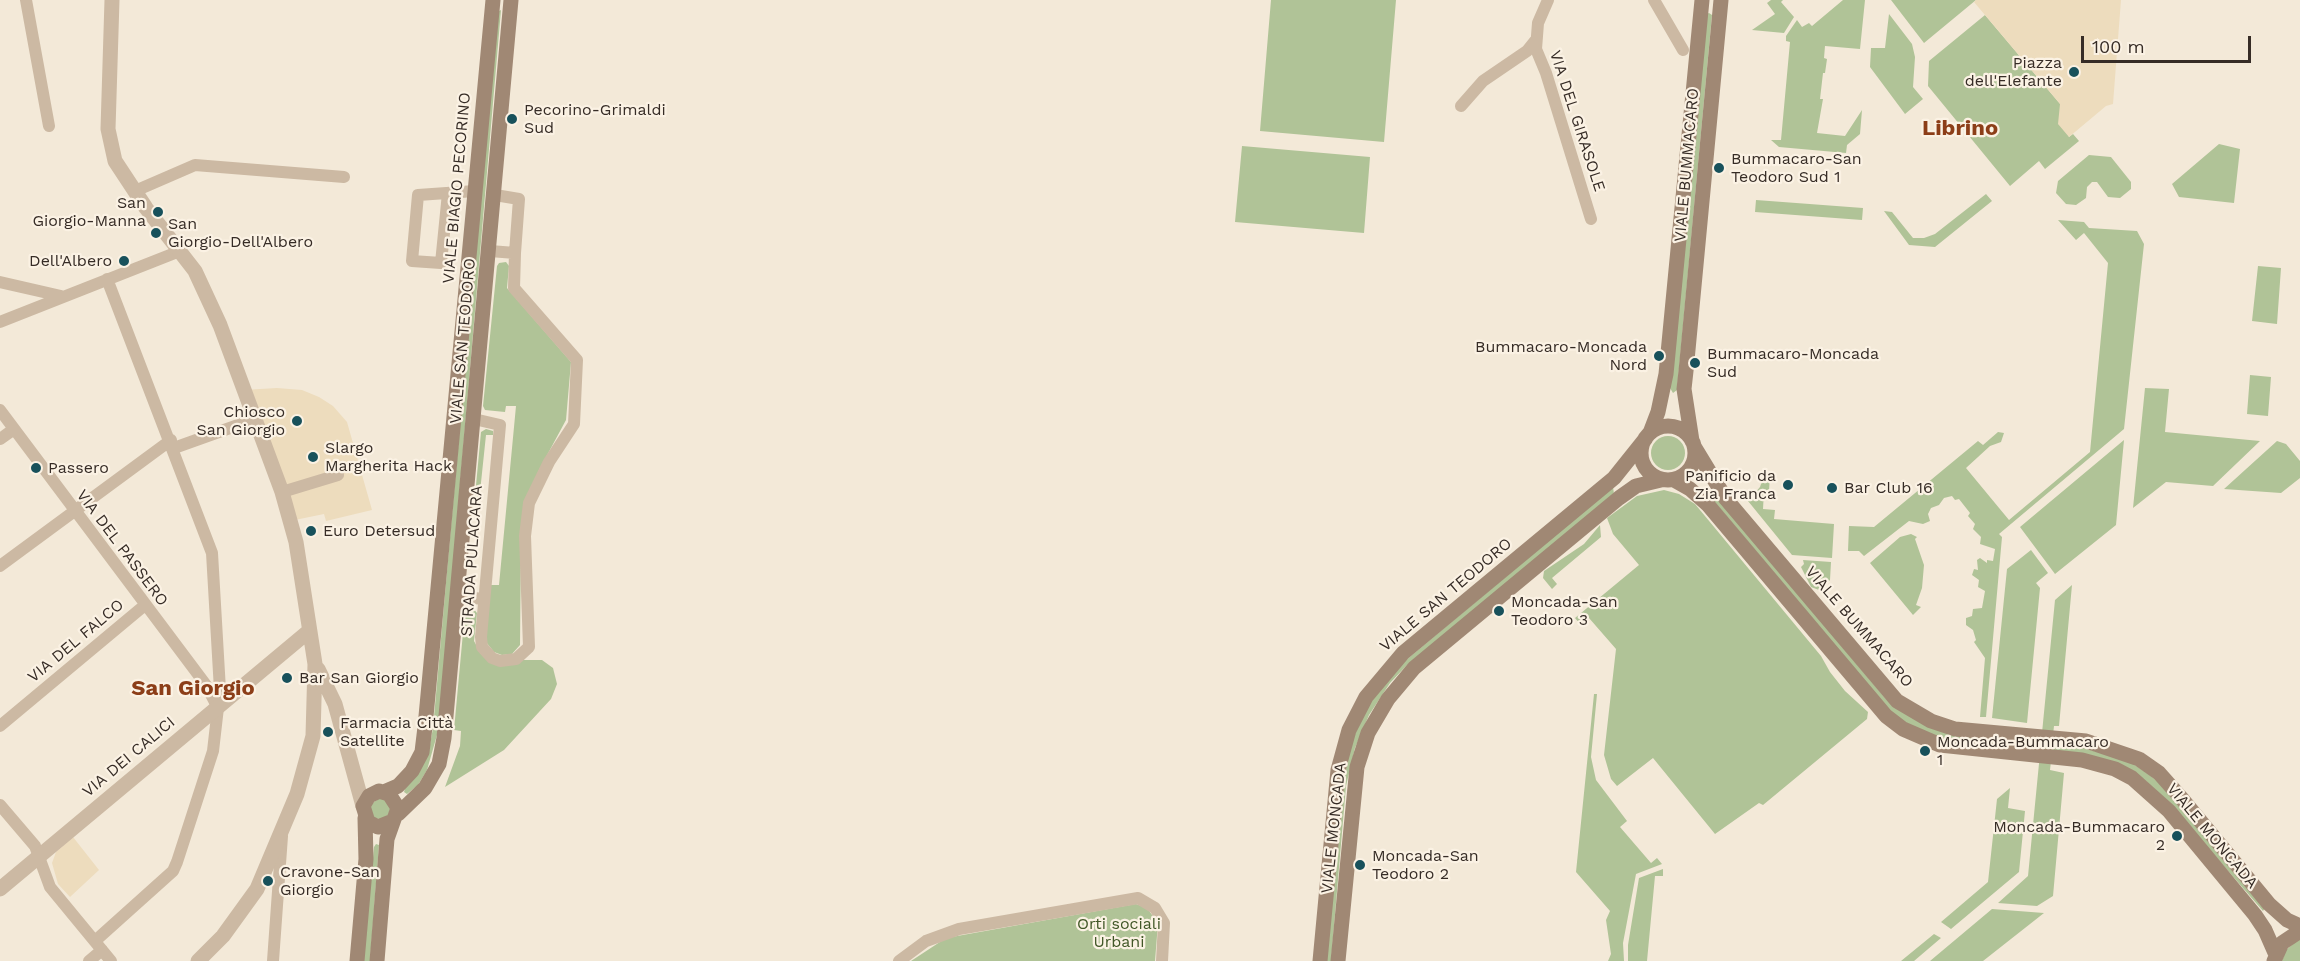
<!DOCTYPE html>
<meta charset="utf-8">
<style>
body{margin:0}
#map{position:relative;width:2300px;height:961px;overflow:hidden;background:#f3e9d8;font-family:"Work Sans",sans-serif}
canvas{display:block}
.scale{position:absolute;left:2081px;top:36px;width:170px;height:27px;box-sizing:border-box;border:3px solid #362c26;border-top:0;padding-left:8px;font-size:18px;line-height:21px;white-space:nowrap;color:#362c26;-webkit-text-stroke:4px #fbf2e4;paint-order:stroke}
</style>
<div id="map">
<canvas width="2300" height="961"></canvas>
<div class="scale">100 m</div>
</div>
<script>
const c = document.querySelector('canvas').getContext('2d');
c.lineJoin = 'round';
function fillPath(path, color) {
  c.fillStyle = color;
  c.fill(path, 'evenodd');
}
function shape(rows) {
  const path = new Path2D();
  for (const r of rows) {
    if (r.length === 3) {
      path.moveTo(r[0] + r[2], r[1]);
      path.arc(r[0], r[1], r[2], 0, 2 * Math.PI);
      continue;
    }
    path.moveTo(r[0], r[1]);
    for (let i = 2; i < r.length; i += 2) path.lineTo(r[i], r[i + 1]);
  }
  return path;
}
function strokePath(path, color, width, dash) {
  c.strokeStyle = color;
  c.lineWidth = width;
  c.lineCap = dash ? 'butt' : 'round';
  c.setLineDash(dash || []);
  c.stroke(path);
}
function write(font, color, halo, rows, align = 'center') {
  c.font = font + ' "Work Sans",sans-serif';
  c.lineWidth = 4.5;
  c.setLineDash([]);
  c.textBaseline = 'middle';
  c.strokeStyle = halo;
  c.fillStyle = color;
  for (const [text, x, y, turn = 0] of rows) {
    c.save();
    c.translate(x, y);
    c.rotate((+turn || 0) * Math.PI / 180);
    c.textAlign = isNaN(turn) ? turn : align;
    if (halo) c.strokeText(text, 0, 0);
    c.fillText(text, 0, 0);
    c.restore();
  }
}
fillPath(shape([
 [1271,0,1396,0,1384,142,1260,131],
 [1771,0,1783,0,1781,2,1794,17,1784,33,1752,30,1775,14,1767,3],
 [1843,0,1865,0,1860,49,1825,46,1824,58,1827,59,1825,73,1823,73,1820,99,1823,99,1817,133,1845,136,1862,110,1860,134,1847,145,1846,153,1779,147,1771,140,1781,140,1790,42,1786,41,1786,36,1797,20,1802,27,1809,23,1812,26],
 [1891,0,1976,0,1924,43],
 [501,10,439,728,427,770,418,785,407,794,404,792,405,789,429,750,433,728,497,12],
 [1709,13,1712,15,1677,390,1673,393,1670,388,1706,14],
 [1889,14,1912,44,1915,57,1913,87,1923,99,1905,114,1870,67,1871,48,1885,48],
 [1985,15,2061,105,2069,137,2073,134,2079,141,2045,169,2039,161,2010,186,1928,86,1929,61],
 [2219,144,2240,149,2234,203,2179,197,2172,184],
 [1242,146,1370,157,1364,233,1235,222],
 [2089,155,2111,157,2131,182,2131,189,2120,198,2108,197,2097,182,2092,182,2087,187,2086,198,2076,205,2066,204,2056,193,2058,181],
 [1986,194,1992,201,1935,247,1909,245,1884,211,1892,212,1913,238,1924,238,1935,234],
 [1756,200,1863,208,1862,220,1755,212],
 [2058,220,2084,222,2089,228,2137,231,2144,244,2124,429,1999,534,2002,537,1986,717,1980,717,1985,658,1974,642,1976,640,1973,630,1966,625,1966,618,1972,616,1973,609,1982,608,1985,591,1978,587,1979,580,1972,575,1974,569,1978,570,1977,560,1980,558,1987,563,1987,560,1993,561,1995,549,1980,544,1981,537,1973,529,1975,524,1968,516,1970,513,1959,499,1955,500,1952,496,1944,498,1939,505,1931,508,1928,514,1930,521,1923,524,1909,521,1864,556,1859,551,1848,551,1849,526,1874,527,1978,441,1983,445,1998,432,2004,433,2001,442,1990,446,1966,468,2009,520,2090,452,2108,263,2084,233,2076,240],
 [506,262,509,266,507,288,571,362,566,420,538,472,521,537,520,645,512,654,502,655,494,652,486,642,490,585,499,585,516,406,506,406,505,412,485,410,483,406,497,266,499,263],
 [2258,266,2281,268,2277,324,2252,321],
 [2250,375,2271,377,2268,416,2247,414],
 [2145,388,2169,389,2165,432,2260,441,2213,486,2166,482,2133,508],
 [486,429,493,431,493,435,486,435,478,511,475,496,481,432],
 [1668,453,17],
 [2124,440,2116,525,2055,574,2020,527],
 [2277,441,2286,444,2300,461,2300,478,2281,493,2224,489],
 [1764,475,1770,475,1769,491,1764,491,1763,509,1775,510,1774,519,1834,524,1832,558,1792,555,1748,501,1760,487],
 [1613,487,1614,494,1407,665,1390,683,1369,715,1355,748,1346,786,1331,961,1325,961,1340,795,1350,746,1364,712,1393,671],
 [1664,490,1679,494,1695,504,1821,656,1830,672,1845,691,1868,712,1867,719,1763,805,1759,803,1715,834,1653,758,1617,786,1611,779,1604,755,1616,649,1589,618,1581,625,1575,618,1639,565,1613,534,1607,518,1637,496],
 [1715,495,1886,699,2013,741,2013,748,1939,738,1909,725,1892,713,1712,499],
 [1600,525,1601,537,1552,578,1557,584,1552,589,1543,578,1544,571,1584,544],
 [1911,534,1917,537,1915,539,1924,565,1922,588,1916,605,1921,607,1913,615,1870,563,1900,537],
 [2031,550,2048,573,2036,583,2040,588,2027,723,1992,718,2007,569],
 [1803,560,1831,562,1830,580,1819,590,1811,587,1801,567,1804,564],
 [2072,585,2059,726,2054,726,2052,744,2081,747,2130,762,2150,775,2167,790,2265,908,2263,911,2167,801,2146,781,2052,752,2050,770,2064,773,2053,896,2037,906,1998,903,2028,876,2055,600],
 [467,607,472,607,477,613,474,641,481,654,522,660,542,660,553,668,557,684,551,699,504,750,445,787,460,746,461,731,454,730,465,611],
 [1594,694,1597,694,1591,757,1596,780,1627,821,1620,827,1651,863,1657,858,1662,864,1636,874,1623,943,1624,961,1608,961,1611,954,1606,920,1610,911,1576,872],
 [2010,788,2008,808,2025,811,2019,872,1951,929,1941,922,1988,882,1997,799],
 [381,797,392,805,386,820,373,818,370,805],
 [376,844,379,845,370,961,363,961,374,847],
 [1663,869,1663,876,1655,876,1647,961,1628,961,1628,945,1639,878],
 [1136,904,1147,908,1158,923,1155,961,911,961,946,938],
 [1992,909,2044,913,1983,961,1930,961],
 [1934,934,1941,938,1914,961,1901,961],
 [2300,938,2300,961,2282,961,2286,950]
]), '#b0c397');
fillPath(shape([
 [1976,0,2121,0,2113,104,2106,106,2069,137,2058,124,2060,104,1974,2],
 [277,388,302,390,319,397,333,406,347,422,372,510,326,521,324,514,290,521,243,390],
 [73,837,99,870,70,897,58,884,52,863,56,852]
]), '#eddcbd');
strokePath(shape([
 [26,0,49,126],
 [1548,0,1538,23,1536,49,1546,73,1591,219],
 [1654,0,1683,50],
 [1461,106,1483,81,1527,51,1535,41],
 [135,191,195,165,344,177],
 [448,193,441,263,412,261,418,195,475,191],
 [495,195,519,199,515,253],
 [0,282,61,296],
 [0,322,180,251],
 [0,410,206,685,217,706],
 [474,419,500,425,481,637,482,647,492,658,500,661,516,659,529,647,525,536,529,503,549,462,574,424,577,360,514,288,515,253,490,251],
 [0,439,14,429],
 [174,448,255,419],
 [282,492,338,475],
 [0,566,171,440],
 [457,596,483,599],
 [0,726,145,605],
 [0,805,35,846,50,887,111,961],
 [95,941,173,871,177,862,213,751,220,690,212,553,107,279],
 [89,961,102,950],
 [273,961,282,836],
 [899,961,926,941,959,929,1138,898,1155,908,1164,923,1162,961]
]), '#ccb9a3', 12);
strokePath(shape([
 [112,0,108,129,115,161,146,208,195,271,220,325,282,492,296,542,315,664,313,736,297,794,257,889,223,936,198,961],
 [318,669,335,704,363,806],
 [0,889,309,631]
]), '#ccb9a3', 15);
strokePath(shape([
 [1668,453,27],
 [1650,433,1658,412,1666,374,1702,0],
 [1692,441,1684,389,1686,371,1721,0],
 [1695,448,1726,499,1897,701,1931,721,1955,729,2086,741,2139,759,2159,773,2183,800,2269,904,2287,920,2300,926],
 [1674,480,1690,489,1708,505,1886,716,1903,729,1940,745,2082,760,2115,769,2132,778,2169,811,2255,915,2265,930,2276,955],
 [384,792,398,786,412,771,422,752,425,727,493,0],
 [398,814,425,788,439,764,444,738,511,0],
 [357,961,366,859,365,818],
 [377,961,387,839,398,808,389,794,379,791,369,796,363,806,368,822,378,827,393,821],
 [1320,961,1338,770,1349,730,1366,697,1403,653,1614,478,1646,438],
 [1338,961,1357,767,1368,733,1388,699,1414,668,1619,498,1636,486,1661,480],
 [2274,961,2282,943,2300,931]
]), '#a08874', 15);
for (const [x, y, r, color] of [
 [2074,72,6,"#18515b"],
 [512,119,6,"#18515b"],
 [1719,168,6,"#18515b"],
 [158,212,6,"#18515b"],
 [156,233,6,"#18515b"],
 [124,261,6,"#18515b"],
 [1659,356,6,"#18515b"],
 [1695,363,6,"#18515b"],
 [297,421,6,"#18515b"],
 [313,457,6,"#18515b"],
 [36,468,6,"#18515b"],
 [1788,485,6,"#18515b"],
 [1832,488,6,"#18515b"],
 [311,531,6,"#18515b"],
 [1499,611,6,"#18515b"],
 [287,678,6,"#18515b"],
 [328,732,6,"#18515b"],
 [1925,751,6,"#18515b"],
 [2177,836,6,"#18515b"],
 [1360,865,6,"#18515b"],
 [268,881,6,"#18515b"]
]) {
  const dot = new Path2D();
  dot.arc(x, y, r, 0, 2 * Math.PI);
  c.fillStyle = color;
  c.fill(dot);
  strokePath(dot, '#fbf2e4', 2);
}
write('16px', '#362c26', '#fbf2e4', [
 ["Piazza",2062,63,"right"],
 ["dell'Elefante",2062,81,"right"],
 ["Pecorino-Grimaldi",524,110],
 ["Sud",524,128],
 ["Bummacaro-San",1731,159],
 ["Teodoro Sud 1",1731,177],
 ["San",146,203,"right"],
 ["Giorgio-Manna",146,221,"right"],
 ["San",168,224],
 ["Giorgio-Dell'Albero",168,242],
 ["Dell'Albero",112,261,"right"],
 ["Bummacaro-Moncada",1647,347,"right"],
 ["Nord",1647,365,"right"],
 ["Bummacaro-Moncada",1707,354],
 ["Sud",1707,372],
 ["Chiosco",285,412,"right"],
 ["San Giorgio",285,430,"right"],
 ["Slargo",325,448],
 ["Margherita Hack",325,466],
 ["Passero",48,468],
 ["Panificio da",1776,476,"right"],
 ["Zia Franca",1776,494,"right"],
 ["Bar Club 16",1844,488],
 ["Euro Detersud",323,531],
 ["Moncada-San",1511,602],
 ["Teodoro 3",1511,620],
 ["Bar San Giorgio",299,678],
 ["Farmacia Città",340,723],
 ["Satellite",340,741],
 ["Moncada-Bummacaro",1937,742],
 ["1",1937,760],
 ["Moncada-Bummacaro",2165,827,"right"],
 ["2",2165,845,"right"],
 ["Moncada-San",1372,856],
 ["Teodoro 2",1372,874],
 ["Cravone-San",280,872],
 ["Giorgio",280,890]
], 'left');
write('16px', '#362c26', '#fbf2e4', [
 ["VIA DEL GIRASOLE",1577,121,72],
 ["VIALE BUMMACARO",1687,165,-85],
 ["VIALE BIAGIO PECORINO",457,188,-85],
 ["VIALE SAN TEODORO",463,341,-85],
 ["VIA DEL PASSERO",122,548,53],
 ["STRADA PULACARA",472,561,-86],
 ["VIALE SAN TEODORO",1446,595,-40],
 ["VIALE BUMMACARO",1859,627,49],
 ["VIA DEL FALCO",76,641,-40],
 ["VIA DEI CALICI",129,757,-40],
 ["VIALE MONCADA",1334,828,-84],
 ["VIALE MONCADA",2212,836,50]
]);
write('16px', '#415727', '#fbf2e4', [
 ["Orti sociali",1119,924],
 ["Urbani",1119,942]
]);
write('bold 22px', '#8c3e18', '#fbf2e4', [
 ["Librino",1960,129],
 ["San Giorgio",193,689]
]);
</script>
